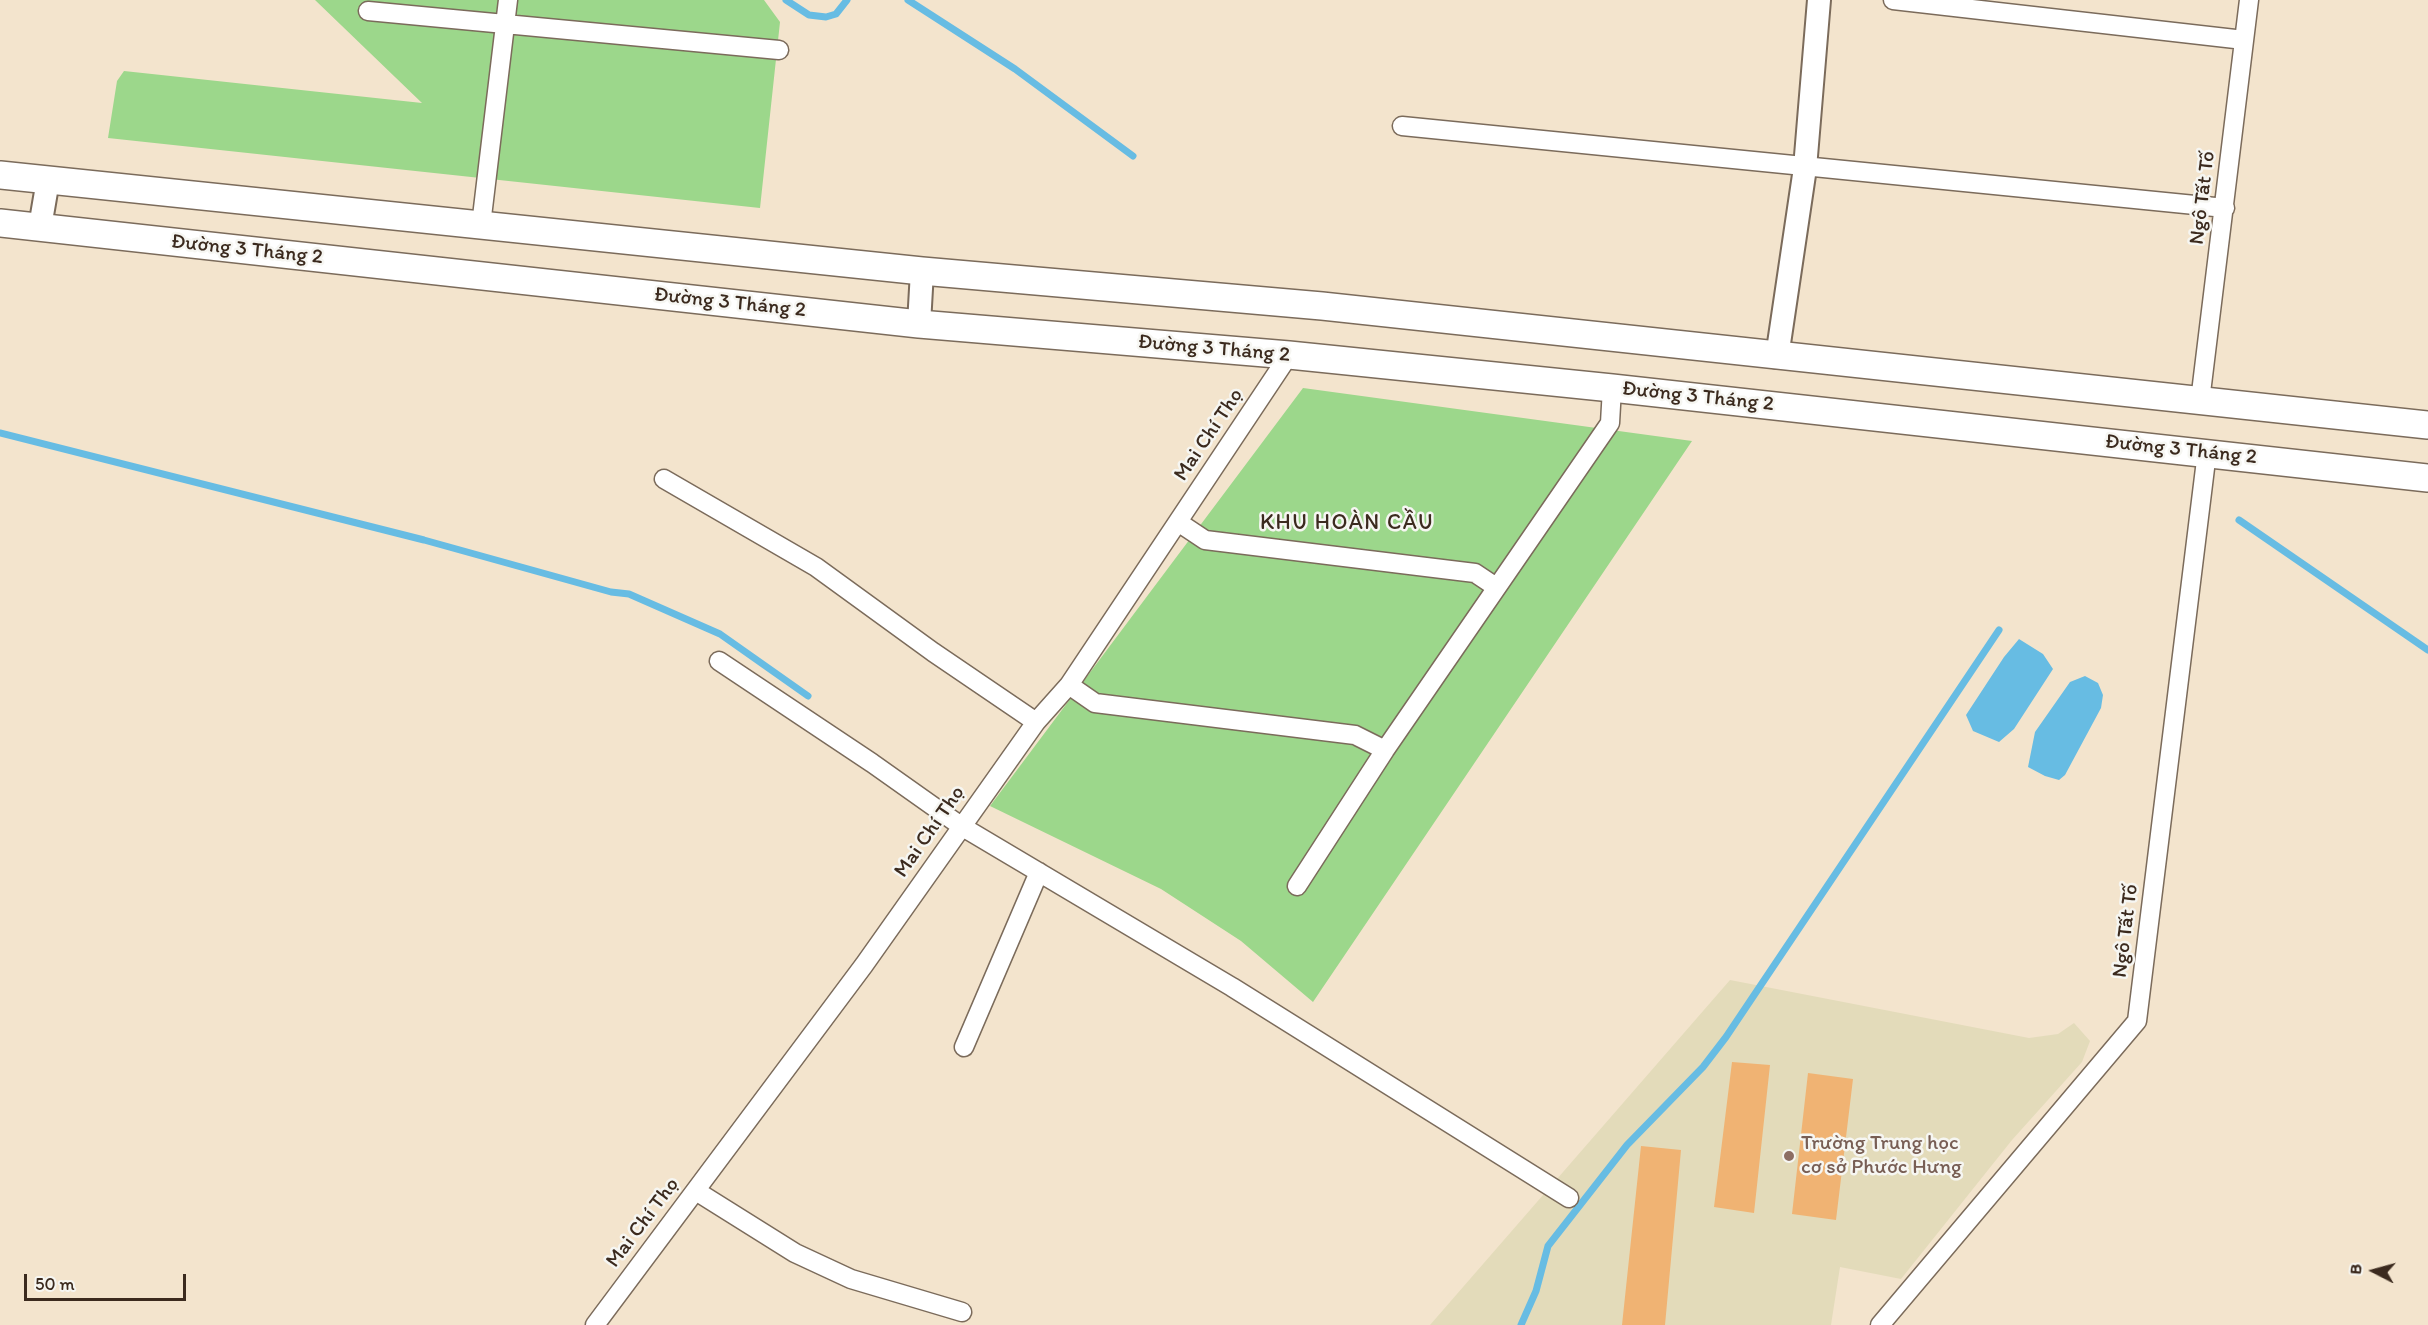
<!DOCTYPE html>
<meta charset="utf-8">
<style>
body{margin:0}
#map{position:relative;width:2428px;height:1325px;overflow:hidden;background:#f3e4cd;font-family:Itim,sans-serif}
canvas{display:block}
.north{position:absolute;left:2344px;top:1241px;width:60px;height:60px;-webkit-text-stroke:4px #f6f6f2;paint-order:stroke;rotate:276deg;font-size:16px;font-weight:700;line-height:24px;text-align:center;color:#3b2a1e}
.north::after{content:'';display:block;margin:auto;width:21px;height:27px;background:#3b2a1e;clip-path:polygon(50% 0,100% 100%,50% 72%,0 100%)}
.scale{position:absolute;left:24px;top:1274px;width:162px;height:27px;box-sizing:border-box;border:3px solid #3b2a1e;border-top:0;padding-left:8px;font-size:18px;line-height:21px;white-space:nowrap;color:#3b2a1e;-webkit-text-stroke:4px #f6f6f2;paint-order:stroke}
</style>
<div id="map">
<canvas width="2428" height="1325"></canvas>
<div class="north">B</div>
<div class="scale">50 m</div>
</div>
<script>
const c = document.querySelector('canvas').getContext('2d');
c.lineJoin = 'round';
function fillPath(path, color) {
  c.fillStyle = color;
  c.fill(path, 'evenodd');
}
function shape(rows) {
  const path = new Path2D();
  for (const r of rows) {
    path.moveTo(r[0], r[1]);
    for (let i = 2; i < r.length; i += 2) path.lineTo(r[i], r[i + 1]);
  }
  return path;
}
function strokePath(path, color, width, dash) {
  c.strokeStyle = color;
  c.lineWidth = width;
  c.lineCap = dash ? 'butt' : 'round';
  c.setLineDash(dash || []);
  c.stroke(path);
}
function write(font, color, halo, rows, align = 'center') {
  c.font = font + ' Itim,sans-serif';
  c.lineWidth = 5;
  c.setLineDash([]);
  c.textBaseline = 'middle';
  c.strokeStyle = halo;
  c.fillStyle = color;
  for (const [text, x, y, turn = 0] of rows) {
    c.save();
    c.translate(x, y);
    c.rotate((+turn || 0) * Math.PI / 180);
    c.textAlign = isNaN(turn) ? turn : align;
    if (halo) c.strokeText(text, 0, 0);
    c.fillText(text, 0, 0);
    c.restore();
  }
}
fillPath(shape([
 [1730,980,2029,1038,2058,1034,2074,1023,2090,1041,2082,1062,2012,1140,1901,1279,1840,1267,1831,1325,1430,1325]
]), '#e3dbba');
fillPath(shape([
 [315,0,764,0,780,22,760,208,108,138,117,81,124,71,422,103],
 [1303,388,1692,441,1313,1002,1241,941,1161,889,990,806]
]), '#9cd78b');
fillPath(shape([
 [2019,639,2043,654,2053,669,2014,729,1999,742,1973,731,1966,715,2004,657],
 [2085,676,2098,683,2103,695,2101,708,2065,775,2059,780,2045,776,2028,767,2035,732,2070,682]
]), '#67bce3');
strokePath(shape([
 [786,0,809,15,826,17,836,14,847,0],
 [908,0,1015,69,1133,156],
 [0,433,424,540,611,592,629,594,720,634,808,696],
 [2239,520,2428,650],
 [1521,1325,1536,1291,1548,1246,1627,1145,1703,1067,1726,1037,1999,630]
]), '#67bce3', 7);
fillPath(shape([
 [1732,1062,1770,1065,1754,1213,1714,1207],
 [1808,1073,1853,1079,1836,1220,1792,1214],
 [1641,1146,1681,1150,1665,1325,1622,1325]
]), '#f0b373');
const minor = shape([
 [1893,0,2244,40],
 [368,11,779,50],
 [1402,126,2225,208],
 [481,225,508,0],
 [2200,401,2249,0],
 [664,479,816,567,933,652,1036,722],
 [1178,522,1205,540,1475,573,1496,587],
 [719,661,872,763,961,826,1232,987,1569,1198],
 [1069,685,1095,703,1355,735,1385,750],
 [1297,886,1385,750,1610,423,1612,388],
 [964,1047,1039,872],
 [696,1191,795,1253,851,1279,962,1312],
 [595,1325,864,965,1036,722,1069,685,1289,355],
 [1880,1325,2137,1021,2207,452]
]);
const tertiary = shape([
 [40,227,48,180],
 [919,324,922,271],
 [1777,357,1805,168,1819,0]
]);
const secondary = shape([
 [0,175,922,271,1322,306,2428,425],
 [0,223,919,324,1289,355,1612,388,2428,478]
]);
strokePath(minor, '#7b6b5b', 21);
strokePath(tertiary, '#7b6b5b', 26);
strokePath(secondary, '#7b6b5b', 30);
strokePath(minor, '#fff', 18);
strokePath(tertiary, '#fff', 22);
strokePath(secondary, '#fff', 27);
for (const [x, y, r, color] of [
 [1789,1156,6,"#8d6e63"]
]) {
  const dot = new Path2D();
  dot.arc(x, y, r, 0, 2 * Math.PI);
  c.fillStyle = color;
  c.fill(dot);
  strokePath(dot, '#f6f6f2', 2);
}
write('21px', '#3b2a1e', '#f6f6f2', [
 ["Ngô Tất Tố",2203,198,-83],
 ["Đường 3 Tháng 2",247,250,6],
 ["Đường 3 Tháng 2",730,303,6],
 ["Đường 3 Tháng 2",1214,349,5],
 ["Đường 3 Tháng 2",1698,397,6],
 ["Mai Chí Thọ",1209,435,-56],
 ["Đường 3 Tháng 2",2181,450,6],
 ["Mai Chí Thọ",930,832,-55],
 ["Ngô Tất Tố",2126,931,-83],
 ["Mai Chí Thọ",643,1223,-53]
]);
write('21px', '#785e54', '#f6f6f2', [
 ["Trường Trung học",1801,1144],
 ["cơ sở Phước Hưng",1801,1168]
], 'left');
c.letterSpacing = '1.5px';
write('22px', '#3b2a1e', '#f6f6f2', [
 ["KHU HOÀN CẦU",1347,523]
]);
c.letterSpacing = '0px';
</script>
